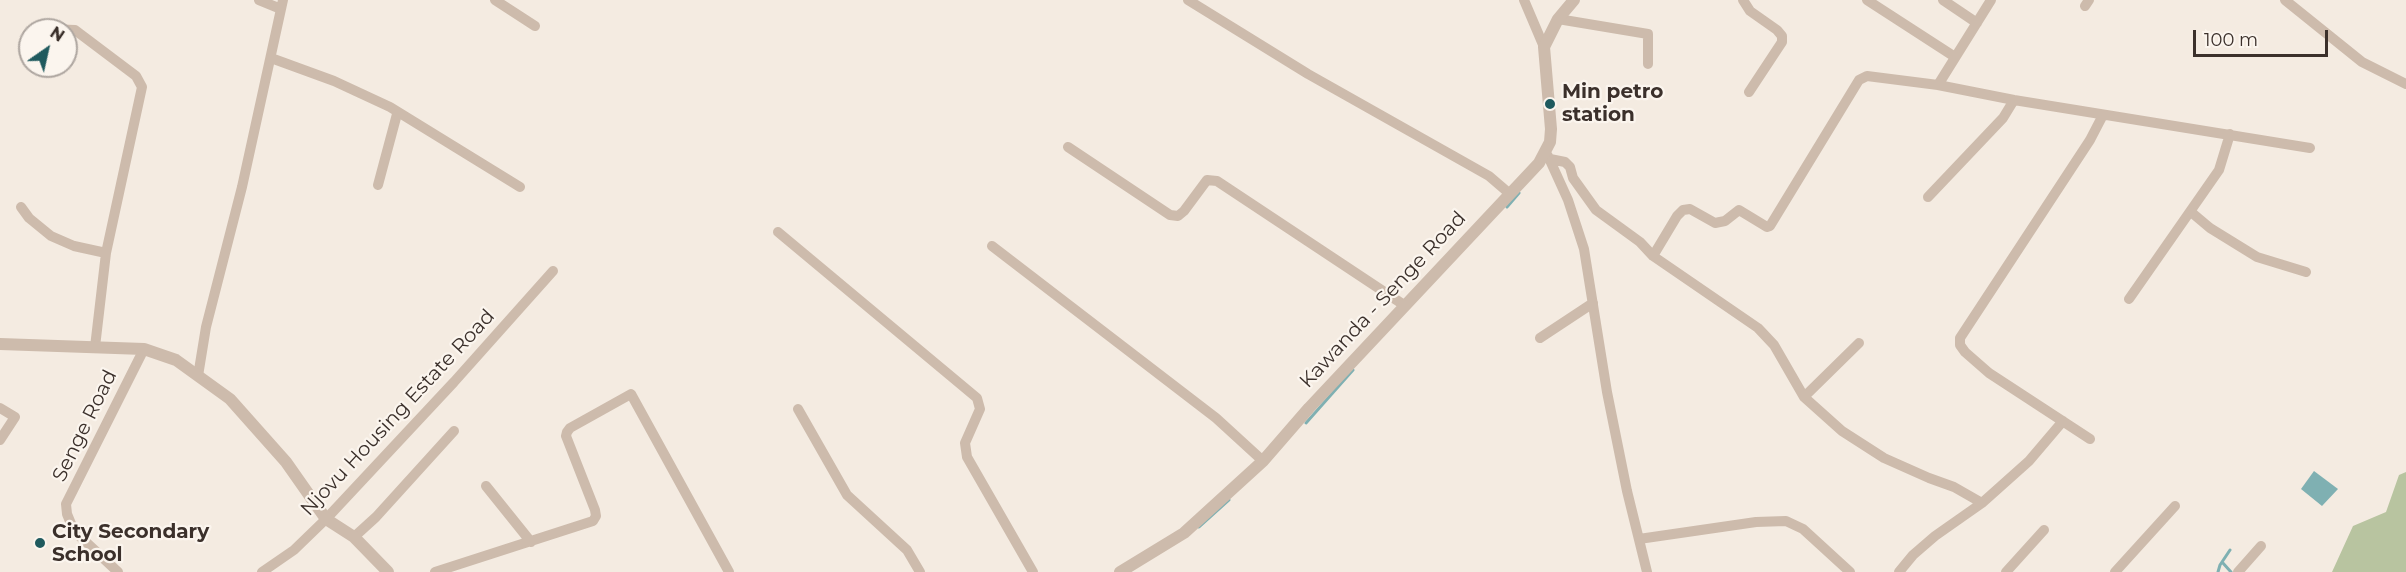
<!DOCTYPE html>
<style>
body{margin:0}
#map{position:relative;width:2406px;height:572px;overflow:hidden;background:#f4ebe1;font-family:Montserrat,sans-serif}
canvas{display:block}
.north{position:absolute;left:18px;top:18px;width:60px;height:60px;box-sizing:border-box;background:#fbf5ee;border:2px solid #aea6a0;border-radius:50%;rotate:34deg;font-size:16px;font-weight:700;line-height:24px;text-align:center;color:#3b302b}
.north::after{content:'';display:block;margin:auto;width:21px;height:27px;background:#1f5a5e;clip-path:polygon(50% 0,100% 100%,50% 72%,0 100%)}
.scale{position:absolute;left:2193px;top:30px;width:135px;height:27px;box-sizing:border-box;border:3px solid #3b302b;border-top:0;padding-left:8px;font-size:18px;line-height:21px;white-space:nowrap;color:#3b302b;-webkit-text-stroke:4px #fbf5ee;paint-order:stroke}
</style>
<div id="map">
<canvas width="2406" height="572"></canvas>
<div class="north">N</div>
<div class="scale">100 m</div>
</div>
<script>
const c = document.querySelector('canvas').getContext('2d');
c.lineJoin = 'round';
function fillPath(path, color) {
  c.fillStyle = color;
  c.fill(path, 'evenodd');
}
function shape(rows) {
  const path = new Path2D();
  for (const r of rows) {
    path.moveTo(r[0], r[1]);
    for (let i = 2; i < r.length; i += 2) path.lineTo(r[i], r[i + 1]);
  }
  return path;
}
function strokePath(path, color, width, dash) {
  c.strokeStyle = color;
  c.lineWidth = width;
  c.lineCap = dash ? 'butt' : 'round';
  c.setLineDash(dash || []);
  c.stroke(path);
}
function write(font, color, halo, rows, align = 'center') {
  c.font = font + ' Montserrat,sans-serif';
  c.lineWidth = 4.5;
  c.setLineDash([]);
  c.textBaseline = 'middle';
  c.strokeStyle = halo;
  c.fillStyle = color;
  for (const [text, x, y, turn = 0] of rows) {
    c.save();
    c.translate(x, y);
    c.rotate((+turn || 0) * Math.PI / 180);
    c.textAlign = isNaN(turn) ? turn : align;
    if (halo) c.strokeText(text, 0, 0);
    c.fillText(text, 0, 0);
    c.restore();
  }
}
fillPath(shape([
 [2406,472,2406,572,2332,572,2353,526,2386,512,2399,475]
]), '#b8c4a0');
fillPath(shape([
 [2314,471,2338,489,2322,506,2301,489]
]), '#7fb0b2');
strokePath(shape([
 [1507,207,1519,193],
 [1306,423,1353,370],
 [1199,527,1229,500],
 [2222,562,2231,572],
 [2218,572,2220,565,2230,550]
]), '#7fb0b2', 3);
strokePath(shape([
 [259,0,281,9],
 [495,0,535,26],
 [1188,0,1308,74,1489,176,1510,194],
 [1524,0,1544,47],
 [1743,0,1750,11,1777,30,1782,36,1782,42,1749,92],
 [1867,0,1955,57],
 [1943,0,1977,23],
 [2285,0,2362,62,2406,84],
 [2085,6,2089,0],
 [1558,19,1648,34,1648,64],
 [50,29,75,30,136,76,142,87,106,253],
 [271,58,334,81,390,107,520,187],
 [1938,85,1991,0],
 [1068,147,1170,215,1178,216,1184,211,1207,180,1217,181,1404,305],
 [1548,156,1568,200,1584,249,1607,392,1627,491,1647,572],
 [1550,159,1565,162,1570,167,1573,178,1596,210,1640,242,1653,256,1758,328,1774,345,1804,397,1842,431,1884,458,1929,478,1954,487,1982,503],
 [378,185,397,114],
 [1928,197,2003,118,2014,100],
 [21,207,29,218,51,236,74,246,106,253,95,347],
 [2191,212,2210,228,2257,257,2306,272],
 [778,232,977,398,980,409,965,443,967,457,1033,572],
 [992,246,1216,418,1263,461],
 [1653,256,1677,216,1683,210,1690,209,1715,223,1725,221,1739,210,1767,227,1770,226,1859,80,1867,76,1938,85,2014,100,2310,148],
 [2129,299,2219,170,2230,134],
 [1540,338,1593,303],
 [198,376,206,327,242,187,283,0],
 [1804,397,1859,343],
 [0,408,15,417,0,440],
 [798,409,847,495,907,550,920,572],
 [2090,439,1989,373,1965,352,1960,345,1960,338,2090,140,2103,115],
 [486,486,531,542],
 [354,537,376,517,454,431],
 [1639,539,1756,522,1786,521,1803,529,1850,572],
 [118,572,74,531,67,514,66,504,144,349],
 [262,572,294,550,326,519,454,382,553,271],
 [435,572,593,521,596,516,595,510,566,436,567,432,570,428,631,394,729,572],
 [1899,572,1913,555,1935,536,1982,503,2029,461,2063,421],
 [2006,572,2044,530],
 [2115,572,2175,506],
 [2238,572,2261,546]
]), '#cdbbac', 10);
strokePath(shape([
 [0,344,144,349,176,360,230,399,286,462,326,519,354,537,388,572],
 [1120,572,1184,533,1263,461,1309,408,1539,163,1550,142,1551,129,1544,47,1558,19,1574,0]
]), '#cdbbac', 12);
for (const [x, y, r, color] of [
 [1550,104,6,"#1f5a5e"],
 [40,543,6,"#1f5a5e"]
]) {
  const dot = new Path2D();
  dot.arc(x, y, r, 0, 2 * Math.PI);
  c.fillStyle = color;
  c.fill(dot);
  strokePath(dot, '#fbf5ee', 2);
}
write('bold 20px', '#3b302b', '#fbf5ee', [
 ["Min petro",1562,92],
 ["station",1562,115],
 ["City Secondary",52,532],
 ["School",52,555]
], 'left');
write('20px', '#3b302b', '#fbf5ee', [
 ["Kawanda - Senge Road",1383,300,-47],
 ["Njovu Housing Estate Road",398,413,-47],
 ["Senge Road",85,426,-64]
]);
</script>
